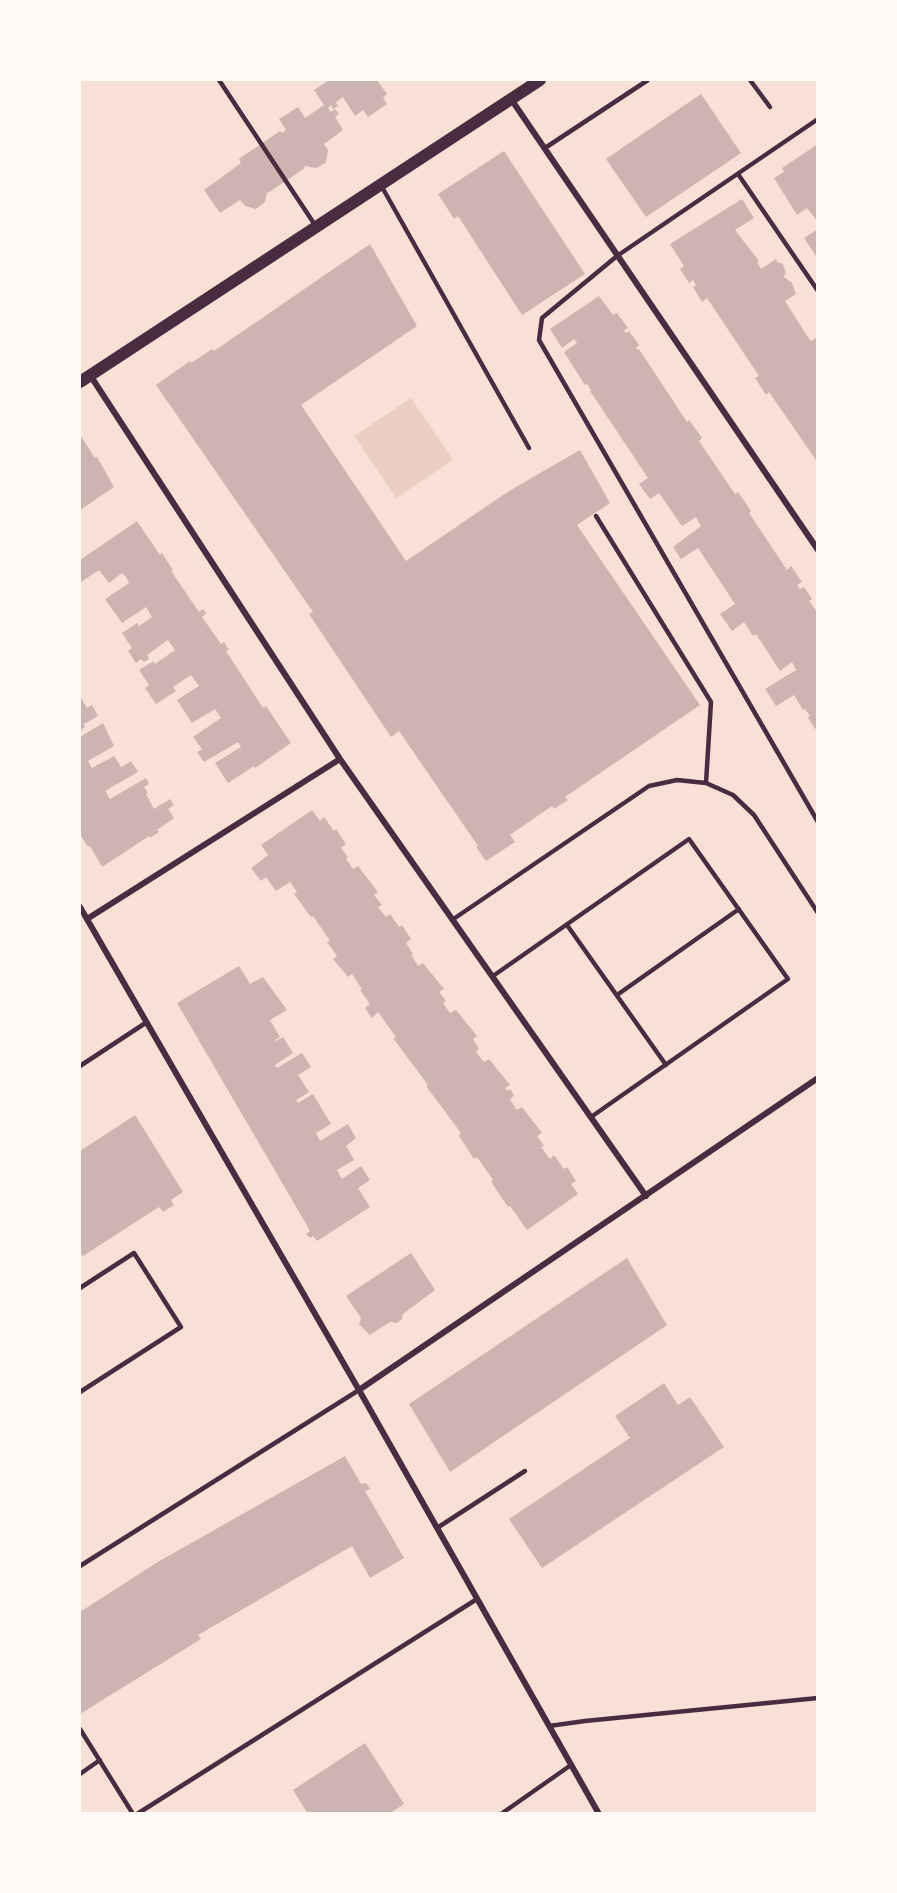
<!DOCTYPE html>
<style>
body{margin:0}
#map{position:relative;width:897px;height:1893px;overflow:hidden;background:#f7e1d7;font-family:"Asap Condensed",sans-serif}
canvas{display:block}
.frame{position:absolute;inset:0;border:81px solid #fffaf5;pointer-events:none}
</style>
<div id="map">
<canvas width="897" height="1893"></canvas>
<div class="frame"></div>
</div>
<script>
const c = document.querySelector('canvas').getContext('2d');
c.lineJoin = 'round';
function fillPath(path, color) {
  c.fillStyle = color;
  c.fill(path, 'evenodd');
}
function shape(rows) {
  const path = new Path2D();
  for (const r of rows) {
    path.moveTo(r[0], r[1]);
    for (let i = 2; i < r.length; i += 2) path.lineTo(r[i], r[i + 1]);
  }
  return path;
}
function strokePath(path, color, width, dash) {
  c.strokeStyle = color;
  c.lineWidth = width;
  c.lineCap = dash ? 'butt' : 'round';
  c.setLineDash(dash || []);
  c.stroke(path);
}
fillPath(shape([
 [411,398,453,460,396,498,354,436]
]), '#ebcfc5');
fillPath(shape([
 [329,80,377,80,387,94,383,98,387,104,368,117,363,110,355,116,343,97,336,102,338,106,333,109,331,105,328,108,331,112,335,109,339,114,335,117,343,130,324,144,328,150,326,162,317,168,304,166,305,168,268,193,267,191,265,202,256,209,245,206,240,200,220,213,204,190,241,163,239,159,280,131,282,133,286,130,279,119,298,107,305,118,324,105,314,90],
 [701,94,741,153,646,217,606,159],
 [818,144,818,222,807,208,797,215,774,178,784,172,782,168],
 [504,151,585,274,522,315,458,216,454,219,438,194],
 [742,199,754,218,735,230,759,261,757,262,761,269,776,259,777,262,783,264,786,274,783,276,792,283,796,294,785,301,809,339,811,341,818,337,818,463,769,392,766,395,755,378,759,376,707,298,702,302,693,287,696,285,693,280,689,283,680,269,684,266,670,244],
 [818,229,818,259,804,238],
 [370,244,417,326,301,405,406,561,509,491,580,450,610,503,577,525,700,705,565,797,568,800,554,809,552,806,510,835,515,842,486,861,476,847,478,846,399,731,391,737,309,614,313,612,156,385,190,361,191,363,212,349,214,351],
 [599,296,613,315,617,313,628,328,624,330,625,332,626,333,629,331,639,345,636,348,638,350,639,349,687,422,689,420,702,438,699,441,735,494,738,492,751,511,749,513,787,570,791,566,802,582,797,585,800,589,804,587,812,599,809,601,818,613,818,727,815,729,808,718,810,716,805,709,803,710,794,695,776,706,765,689,796,670,792,662,780,671,756,634,753,636,744,622,732,631,720,614,735,604,698,548,681,559,673,547,701,526,696,517,682,526,659,493,650,499,639,484,648,478,590,391,591,390,587,384,585,385,564,352,577,343,574,339,562,348,550,329],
 [80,435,95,458,97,457,114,487,80,510],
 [137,521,160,555,162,553,173,570,171,571,199,612,203,609,206,613,202,617,221,644,224,642,229,650,226,651,263,708,266,706,291,743,255,768,254,766,228,783,215,763,241,747,238,742,204,762,197,752,202,749,193,737,221,718,215,709,192,723,177,700,199,686,191,675,173,687,176,691,156,704,145,688,149,685,139,670,154,661,155,664,175,650,168,640,147,655,149,659,144,662,141,659,136,663,128,651,132,648,122,633,137,623,139,626,152,617,146,607,122,623,105,599,129,583,126,577,122,573,109,583,99,570,81,582,80,580,80,560],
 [80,696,87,708,92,705,98,716,84,724,85,727,81,730],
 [103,723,114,746,88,761,92,768,114,756,121,767,131,761,138,772,105,791,110,799,146,778,149,784,144,787,148,793,146,794,154,809,170,799,174,805,168,809,174,818,157,830,159,832,150,838,149,836,102,867,90,846,88,847,80,834,80,737],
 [312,810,320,821,324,817,334,831,336,829,346,844,341,848,348,857,346,859,353,869,358,866,378,892,374,895,382,905,378,907,386,917,390,914,399,927,402,925,411,939,406,943,413,954,411,955,418,966,423,963,444,989,439,992,446,1001,443,1003,450,1013,456,1010,477,1036,473,1039,479,1049,476,1052,484,1062,489,1059,510,1085,505,1088,507,1091,510,1089,514,1095,510,1100,517,1110,522,1107,542,1133,537,1136,544,1146,541,1147,550,1159,554,1155,564,1169,567,1167,576,1181,571,1184,578,1194,527,1230,510,1206,508,1207,491,1182,493,1180,477,1157,474,1159,459,1136,461,1133,426,1086,428,1085,393,1038,396,1037,378,1012,372,1018,365,1008,370,1004,360,990,362,989,352,974,348,977,333,959,337,956,327,942,330,941,313,916,311,917,294,894,297,892,290,882,276,891,266,877,261,881,251,868,268,855,261,845],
 [239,966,250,984,263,977,287,1010,270,1020,280,1037,275,1040,276,1041,283,1037,293,1053,275,1065,277,1068,302,1053,311,1067,298,1075,309,1092,296,1100,298,1103,313,1094,331,1124,316,1133,320,1141,348,1124,356,1138,346,1146,354,1160,337,1170,340,1176,342,1179,361,1166,370,1180,358,1188,370,1207,317,1241,313,1236,310,1238,306,1234,310,1231,305,1222,177,1003],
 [135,1115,183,1192,171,1200,174,1205,163,1212,159,1207,83,1256,81,1254,80,1255,80,1151],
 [411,1253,435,1290,403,1314,402,1319,397,1323,390,1322,370,1335,359,1324,361,1318,346,1296],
 [627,1258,667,1325,450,1472,409,1404],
 [664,1383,678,1405,690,1397,724,1447,542,1568,509,1519,630,1438,615,1416],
 [345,1456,361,1484,366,1483,370,1489,365,1491,404,1558,370,1578,352,1546,198,1635,201,1639,80,1714,80,1612,156,1563],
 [365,1743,404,1804,389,1814,308,1814,293,1790]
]), '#ccb4b1');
strokePath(shape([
 [219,80,315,225],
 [750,80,770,107],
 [818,119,617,256,542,318,539,340,818,822],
 [545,148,648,80],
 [738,174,818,291],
 [382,187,529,448],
 [596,516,711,702,706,783],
 [452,920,649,786,677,780,706,783,733,795,754,815,818,913],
 [567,925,666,1065],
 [493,976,689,839,788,979,591,1117],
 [617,995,739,909],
 [80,1066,147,1022],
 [80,1288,134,1253,181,1327,80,1392],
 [437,1528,525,1471],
 [80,1566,359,1390],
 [549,1726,585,1721,818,1698],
 [80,1729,133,1814],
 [80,1774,100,1760],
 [137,1814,477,1599],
 [501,1814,571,1765]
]), '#4a2c40', 4.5);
strokePath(shape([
 [511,99,818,550],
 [90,375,340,759,646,1196],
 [80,907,359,1390,599,1814],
 [87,919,340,759],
 [359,1390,818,1078]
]), '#4a2c40', 6);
strokePath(shape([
 [80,382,540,80]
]), '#4a2c40', 12);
</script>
